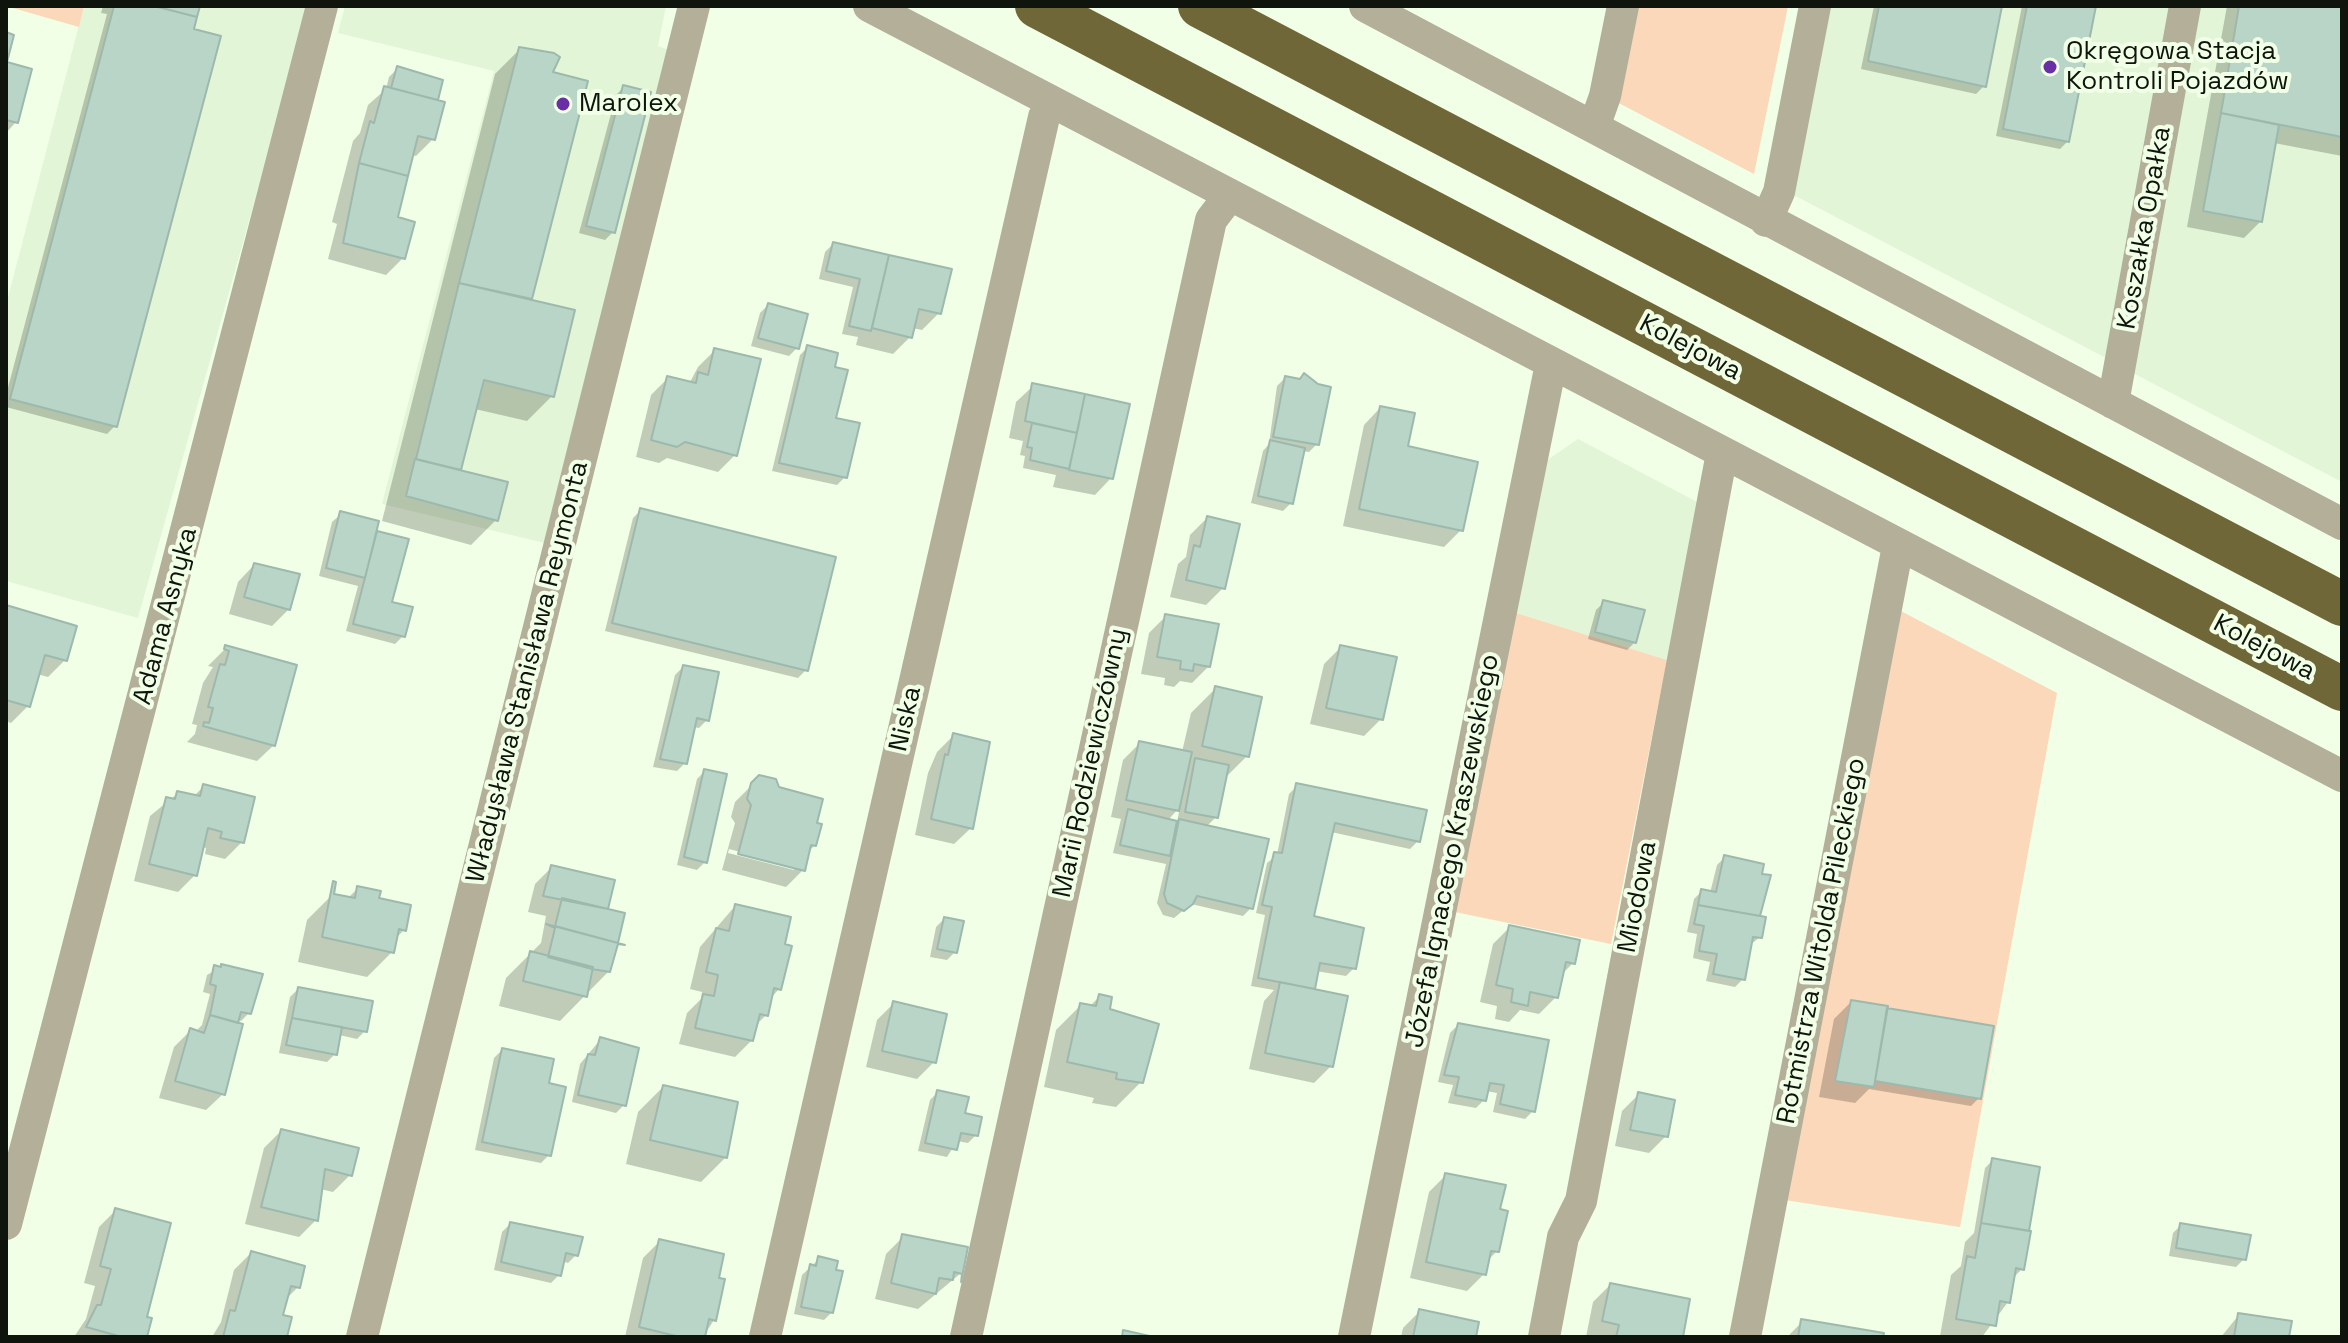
<!DOCTYPE html>
<meta charset="utf-8">
<style>
body{margin:0}
#map{position:relative;width:2348px;height:1343px;overflow:hidden;background:#f0ffe6;font-family:"Space Grotesk",sans-serif}
canvas{display:block}
.frame{position:absolute;inset:0;border:8px solid #0f140c;pointer-events:none}
</style>
<div id="map">
<canvas width="2348" height="1343"></canvas>
<div class="frame"></div>
</div>
<script>
const c = document.querySelector('canvas').getContext('2d');
c.lineJoin = 'round';
function fillPath(path, color) {
  c.fillStyle = color;
  c.fill(path, 'evenodd');
}
function shape(rows) {
  const path = new Path2D();
  for (const r of rows) {
    path.moveTo(r[0], r[1]);
    for (let i = 2; i < r.length; i += 2) path.lineTo(r[i], r[i + 1]);
  }
  return path;
}
function strokePath(path, color, width, dash) {
  c.strokeStyle = color;
  c.lineWidth = width;
  c.lineCap = dash ? 'butt' : 'round';
  c.setLineDash(dash || []);
  c.stroke(path);
}
function write(font, color, halo, rows, align = 'center') {
  c.font = font + ' "Space Grotesk",sans-serif';
  c.lineWidth = 8;
  c.setLineDash([]);
  c.textBaseline = 'middle';
  c.strokeStyle = halo;
  c.fillStyle = color;
  for (const [text, x, y, turn = 0] of rows) {
    c.save();
    c.translate(x, y);
    c.rotate((+turn || 0) * Math.PI / 180);
    c.textAlign = isNaN(turn) ? turn : align;
    if (halo) c.strokeText(text, 0, 0);
    c.fillText(text, 0, 0);
    c.restore();
  }
}
fillPath(shape([
 [84,6,309,6,138,618,6,581,6,305],
 [345,6,666,6,658,46,671,51,549,544,382,504,494,71,338,33],
 [1824,6,2173,6,2108,359,1786,191],
 [2200,6,2342,6,2342,482,2131,372],
 [1578,439,1699,503,1667,660,1513,612,1543,463]
]), '#e2f5d6');
fillPath(shape([
 [6,6,84,6,79,27],
 [1633,6,1788,6,1754,174,1613,100],
 [1897,609,2057,693,1960,1227,1785,1200],
 [1513,612,1667,660,1611,944,1450,911]
]), '#fad8b9');
fillPath(shape([
 [103,6,197,6,115,426,107,434,6,407,6,395,107,14,101,13],
 [1874,6,2000,6,1984,86,1976,94,1861,69],
 [2022,6,2094,6,2068,141,2060,149,1996,136],
 [2227,6,2342,6,2342,156,2274,143,2261,221,2244,238,2187,227],
 [520,49,555,57,550,74,585,82,529,301,552,396,527,421,475,409,459,472,496,520,471,545,382,521,495,74],
 [6,64,16,122,6,133],
 [397,69,436,99,433,139,416,156,411,155,395,218,403,258,386,275,328,259,337,224,332,222,353,141,360,133,368,105,386,89,389,77],
 [624,87,613,232,605,240,579,233,616,95],
 [833,244,949,271,939,313,922,330,912,328,910,337,893,354,856,345,858,337,842,334,853,287,819,279,825,252],
 [768,305,797,348,789,356,751,346,760,313],
 [808,347,832,368,834,419,845,477,837,485,772,471,800,355],
 [715,350,735,455,718,472,667,458,659,463,636,457,651,395,668,378,689,384,698,367],
 [1285,378,1317,444,1309,452,1302,451,1291,503,1283,511,1251,503,1263,451,1269,444,1277,386],
 [1033,386,1127,406,1111,478,1095,495,1053,487,1056,475,1023,468,1025,456,1020,455,1023,441,1009,438,1016,402],
 [1380,408,1461,530,1444,547,1343,526,1364,425],
 [641,510,806,670,798,678,605,631,633,518],
 [341,514,374,532,406,540,390,603,403,636,395,644,346,631,358,586,319,576,332,522],
 [1207,518,1223,588,1206,605,1170,597,1178,564,1186,557,1190,535],
 [254,565,289,609,272,626,229,614,238,582],
 [1604,602,1635,642,1627,650,1588,639,1596,610],
 [6,607,65,660,48,677,37,674,28,706,11,723,6,721],
 [1166,616,1209,666,1192,683,1180,681,1174,687,1164,685,1165,678,1141,674,1149,633],
 [1341,647,1381,719,1364,736,1310,724,1324,664],
 [226,648,295,667,274,745,257,761,187,742,195,734,197,725,192,724,203,683,213,667,208,666],
 [683,667,707,720,699,728,693,727,685,763,677,771,653,767,675,675],
 [1216,688,1247,756,1224,779,1216,817,1205,828,1251,908,1243,916,1191,904,1174,918,1163,915,1157,903,1166,864,1113,853,1121,819,1111,817,1123,760,1140,743,1182,752,1191,713],
 [1180,807,1177,822,1168,820],
 [954,735,971,828,954,844,915,835,928,773,937,752],
 [705,771,705,862,697,870,677,865,697,779],
 [760,777,814,824,815,845,807,853,803,870,786,887,722,870,735,823,731,817,735,802],
 [729,849,794,866,794,870,728,853],
 [204,786,242,842,225,859,205,854,206,848,201,847,195,875,178,892,134,881,150,816,178,793,193,797],
 [1297,786,1418,841,1410,849,1331,832,1312,918,1354,968,1346,976,1316,971,1312,990,1331,1066,1314,1083,1249,1069,1264,1001,1274,990,1251,986,1265,915,1256,913,1267,863,1277,855,1289,794],
 [1725,857,1760,937,1750,945,1743,979,1735,987,1706,981,1710,962,1693,958,1697,934,1687,932,1694,899,1702,891,1710,893,1717,865],
 [552,867,606,910,623,914,609,971,560,1021,499,1006,506,978,541,943,546,916,528,912,535,884],
 [358,888,377,900,404,930,395,939,392,952,367,977,298,962,307,920,332,895,347,899],
 [735,906,782,945,779,989,770,999,766,1015,755,1026,752,1040,735,1057,679,1044,687,1013,701,999,702,992,690,989,700,947],
 [944,919,955,952,947,960,930,957,936,927],
 [1510,927,1573,963,1561,975,1556,997,1539,1014,1520,1010,1509,1022,1495,1019,1497,1006,1480,1002,1493,944],
 [222,966,249,1013,241,1021,237,1020,223,1094,206,1110,159,1098,174,1047,191,1030,195,1032,202,1025,210,994,203,992,207,975],
 [298,989,365,1031,357,1039,339,1035,335,1054,327,1062,279,1053,290,997],
 [1099,997,1141,1082,1116,1107,1092,1103,1094,1098,1044,1087,1056,1030,1081,1005,1089,1007],
 [1851,1002,1979,1098,1971,1106,1869,1089,1855,1103,1819,1097,1834,1019],
 [894,1003,934,1062,917,1079,866,1067,877,1020],
 [1458,1025,1533,1111,1525,1119,1493,1112,1497,1093,1486,1091,1484,1100,1476,1108,1448,1103,1453,1085,1438,1082,1450,1033],
 [600,1040,624,1105,616,1113,572,1102,580,1064],
 [502,1050,547,1084,549,1155,541,1163,475,1150,494,1058],
 [663,1087,726,1157,701,1182,626,1164,638,1112],
 [938,1092,963,1115,976,1135,968,1143,957,1141,947,1157,918,1151,930,1100],
 [1639,1094,1666,1136,1649,1153,1615,1146,1622,1111],
 [281,1131,350,1175,333,1192,320,1189,316,1220,299,1237,245,1224,264,1148],
 [1993,1160,2022,1269,2012,1279,2008,1302,1982,1337,1940,1336,1951,1275,1961,1266,1965,1242,1974,1233,1985,1168],
 [1446,1175,1498,1211,1497,1251,1487,1261,1484,1274,1467,1291,1410,1278,1429,1192],
 [116,1210,145,1318,145,1337,74,1337,86,1319,95,1286,84,1283,99,1227],
 [510,1224,576,1255,568,1263,562,1261,559,1275,551,1283,494,1270,502,1232],
 [2181,1225,2244,1259,2236,1267,2169,1256,2173,1233],
 [903,1237,961,1273,918,1309,875,1299,886,1254],
 [660,1241,716,1279,714,1320,703,1337,625,1337,643,1258],
 [251,1253,298,1287,286,1299,281,1316,285,1337,212,1337,221,1322,234,1270],
 [819,1259,832,1312,824,1320,794,1314,802,1275],
 [1610,1285,1681,1337,1586,1337,1593,1302],
 [1419,1312,1474,1337,1401,1337,1403,1328],
 [2238,1316,2287,1337,2221,1337],
 [1802,1322,1881,1337,1787,1337]
]), '#0003');
const building = shape([
 [114,6,154,6,197,17,194,29,221,36,117,427,10,399,114,6],
 [154,6,200,6,197,17,154,6],
 [1879,6,2002,6,1986,87,1868,61,1879,6],
 [2027,6,2096,6,2069,142,2003,129,2027,6],
 [2239,6,2342,6,2342,137,2221,113,2239,6],
 [6,32,14,35,7,62,32,69,18,123,6,120,6,32],
 [519,47,554,53,560,57,553,72,588,81,532,299,459,283,519,47],
 [397,66,443,80,438,100,391,88,397,66],
 [623,85,651,92,615,233,586,226,623,85],
 [384,86,445,102,435,140,418,136,408,176,359,163,370,121,374,123,384,86],
 [2221,113,2279,125,2262,222,2203,211,2221,113],
 [359,163,408,176,398,217,415,222,405,259,343,243,359,163],
 [833,242,889,255,871,331,849,326,860,279,826,271,833,242],
 [889,255,952,269,941,314,919,309,912,338,872,328,889,255],
 [459,283,575,310,554,397,484,380,461,470,416,459,459,283],
 [768,303,808,314,799,349,758,338,768,303],
 [807,345,838,353,835,367,848,370,836,418,860,423,847,478,779,463,807,345],
 [714,348,761,359,737,456,685,442,677,447,651,440,667,376,696,383,698,372,708,375,714,348],
 [1304,373,1318,384,1331,387,1319,445,1273,437,1285,376,1300,379,1304,373],
 [1032,383,1085,394,1077,433,1025,421,1032,383],
 [1085,394,1130,404,1113,479,1069,470,1085,394],
 [1380,406,1415,413,1408,446,1478,462,1463,531,1359,509,1380,406],
 [1032,423,1077,433,1069,469,1030,460,1032,448,1027,447,1032,423],
 [1270,440,1305,448,1293,504,1258,496,1270,440],
 [415,459,508,482,498,521,406,496,415,459],
 [640,508,836,557,808,671,612,623,640,508],
 [340,511,379,521,365,578,326,568,340,511],
 [1207,516,1240,524,1225,589,1186,580,1194,545,1200,547,1207,516],
 [377,531,409,539,392,602,413,607,405,637,353,624,377,531],
 [254,563,300,574,290,610,244,597,254,563],
 [1603,600,1645,610,1636,643,1595,632,1603,600],
 [6,605,77,626,67,661,45,655,30,707,6,700,6,605],
 [1165,614,1219,624,1210,667,1194,664,1193,671,1180,669,1181,661,1157,657,1165,614],
 [225,645,297,665,275,746,203,726,204,722,209,723,213,708,208,707,220,664,225,665,229,651,224,649,225,645],
 [1340,645,1397,657,1383,720,1326,708,1340,645],
 [683,665,719,672,709,721,697,718,687,764,660,759,683,665],
 [1215,686,1262,697,1249,757,1202,746,1215,686],
 [953,733,990,742,973,829,931,819,945,754,948,755,953,733],
 [1139,741,1192,752,1179,811,1126,800,1139,741],
 [1195,758,1229,765,1218,818,1185,812,1195,758],
 [704,769,727,774,707,863,684,857,704,769],
 [759,775,776,779,779,787,823,799,817,823,822,824,816,846,811,845,805,871,738,854,751,805,747,799,751,783,759,775],
 [1296,783,1427,810,1420,842,1335,823,1314,916,1364,928,1356,969,1320,963,1315,989,1258,978,1272,907,1262,905,1274,852,1282,853,1296,783],
 [203,784,255,797,244,843,220,838,222,832,208,828,197,876,149,864,166,797,175,799,177,791,200,796,203,784],
 [1128,809,1177,821,1170,856,1120,845,1128,809],
 [1179,819,1269,839,1253,909,1197,896,1193,904,1184,911,1167,903,1164,894,1179,819],
 [1724,855,1764,864,1762,874,1771,875,1760,916,1698,905,1701,889,1716,892,1724,855],
 [551,865,615,880,608,909,543,896,551,865],
 [333,881,336,882,334,894,355,898,357,886,381,891,379,898,411,905,406,931,399,929,394,953,322,937,333,881],
 [562,898,625,913,618,943,555,926,562,898],
 [735,904,791,917,785,944,792,946,781,990,774,988,768,1016,760,1014,753,1041,695,1028,703,994,714,996,718,975,706,972,716,928,729,931,735,904],
 [1698,905,1766,917,1762,938,1753,937,1745,980,1713,974,1717,954,1699,951,1704,926,1694,924,1698,905],
 [944,917,964,921,957,953,937,949,944,917],
 [546,924,618,943,625,945,618,944,610,972,592,969,548,957,555,928,546,924],
 [1509,925,1580,940,1575,964,1566,962,1558,998,1530,992,1528,1006,1511,1002,1513,989,1496,985,1509,925],
 [530,951,593,967,587,997,523,981,530,951],
 [221,964,263,974,251,1014,241,1012,238,1023,210,1015,216,986,210,984,214,965,221,967,221,964],
 [1280,982,1348,996,1333,1067,1265,1053,1280,982],
 [298,987,373,1001,367,1032,292,1018,298,987],
 [1099,994,1112,997,1110,1009,1159,1024,1143,1083,1116,1079,1117,1073,1067,1062,1080,1003,1096,1006,1099,994],
 [1851,1000,1888,1006,1874,1087,1835,1081,1851,1000],
 [893,1001,947,1014,936,1063,882,1051,893,1001],
 [1887,1008,1994,1026,1981,1099,1875,1081,1887,1008],
 [210,1015,243,1024,225,1095,175,1081,190,1028,204,1033,210,1015],
 [292,1018,342,1027,337,1055,286,1045,292,1018],
 [1458,1023,1549,1040,1535,1112,1500,1104,1504,1085,1490,1083,1486,1101,1455,1095,1459,1077,1444,1075,1458,1023],
 [600,1037,639,1048,626,1106,578,1095,588,1054,595,1055,600,1037],
 [502,1048,554,1059,549,1083,566,1087,551,1156,482,1142,502,1048],
 [663,1085,738,1102,727,1158,650,1140,663,1085],
 [937,1090,969,1097,965,1113,982,1117,978,1136,961,1133,957,1150,925,1143,937,1090],
 [1638,1092,1675,1100,1668,1137,1630,1130,1638,1092],
 [281,1129,359,1148,352,1176,325,1169,318,1221,261,1207,281,1129],
 [1992,1158,2040,1167,2029,1231,1981,1223,1992,1158],
 [1445,1173,1506,1185,1500,1209,1508,1211,1499,1252,1491,1251,1486,1275,1426,1262,1445,1173],
 [115,1208,171,1223,147,1317,152,1318,147,1337,122,1337,86,1327,97,1305,101,1305,111,1269,100,1266,115,1208],
 [510,1222,583,1237,578,1256,566,1253,561,1276,501,1262,510,1222],
 [1981,1223,2031,1231,2024,1270,2016,1268,2010,1303,2000,1301,1996,1326,1956,1319,1967,1256,1975,1258,1981,1223],
 [2180,1223,2251,1235,2246,1260,2176,1248,2180,1223],
 [902,1234,968,1247,961,1282,962,1274,954,1272,953,1280,939,1278,936,1294,891,1283,902,1234],
 [659,1239,724,1254,719,1278,725,1279,716,1321,709,1319,705,1337,680,1337,639,1327,659,1239],
 [251,1251,305,1266,300,1288,291,1286,283,1315,292,1317,287,1337,223,1337,230,1310,235,1311,251,1251],
 [818,1256,838,1261,836,1270,843,1271,833,1313,801,1307,810,1264,816,1266,818,1256],
 [1610,1283,1690,1299,1683,1337,1616,1337,1619,1325,1602,1321,1610,1283],
 [1419,1309,1479,1322,1476,1337,1413,1337,1419,1309],
 [2238,1313,2292,1321,2289,1337,2234,1337,2238,1313],
 [1801,1319,1884,1333,1883,1337,1798,1337,1801,1319],
 [1123,1330,1154,1337,1122,1337,1123,1330]
]);
fillPath(building, '#b8d5c8');
strokePath(building, '#9db9ad', 2);
strokePath(shape([
 [869,6,2342,776],
 [1365,6,2342,524],
 [1594,127,1605,96,1623,6],
 [1766,221,1779,192,1815,6],
 [2113,403,2185,6],
 [6,1224,322,6],
 [362,1337,694,6],
 [765,1337,1044,117,1053,103],
 [966,1337,1211,220,1230,195],
 [1354,1337,1551,364],
 [1544,1337,1563,1237,1581,1201,1722,453],
 [1745,1337,1898,546]
]), '#b4af99', 32);
strokePath(shape([
 [1037,6,2342,689],
 [1200,6,2342,604]
]), '#706738', 44);
for (const [x, y, r, color] of [
 [2050,67,8,"#6a2fa5"],
 [563,104,8,"#6a2fa5"]
]) {
  const dot = new Path2D();
  dot.arc(x, y, r, 0, 2 * Math.PI);
  c.fillStyle = color;
  c.fill(dot);
  strokePath(dot, '#f0ffe6', 3);
}
write('26px', '#0f140c', '#f0ffe6', [
 ["Okręgowa Stacja",2066,52],
 ["Kontroli Pojazdów",2066,82],
 ["Marolex",579,104]
], 'left');
write('26px', '#0f140c', '#f0ffe6', [
 ["Koszałka Opałka",2145,228,-80],
 ["Kolejowa",1690,348,28],
 ["Adama Asnyka",166,616,-75],
 ["Kolejowa",2264,648,28],
 ["Władysława Stanisława Reymonta",528,672,-76],
 ["Niska",906,719,-77],
 ["Marii Rodziewiczówny",1091,763,-78],
 ["Józefa Ignacego Kraszewskiego",1453,851,-79],
 ["Miodowa",1638,897,-79],
 ["Rotmistrza Witolda Pileckiego",1822,941,-79]
]);
</script>
